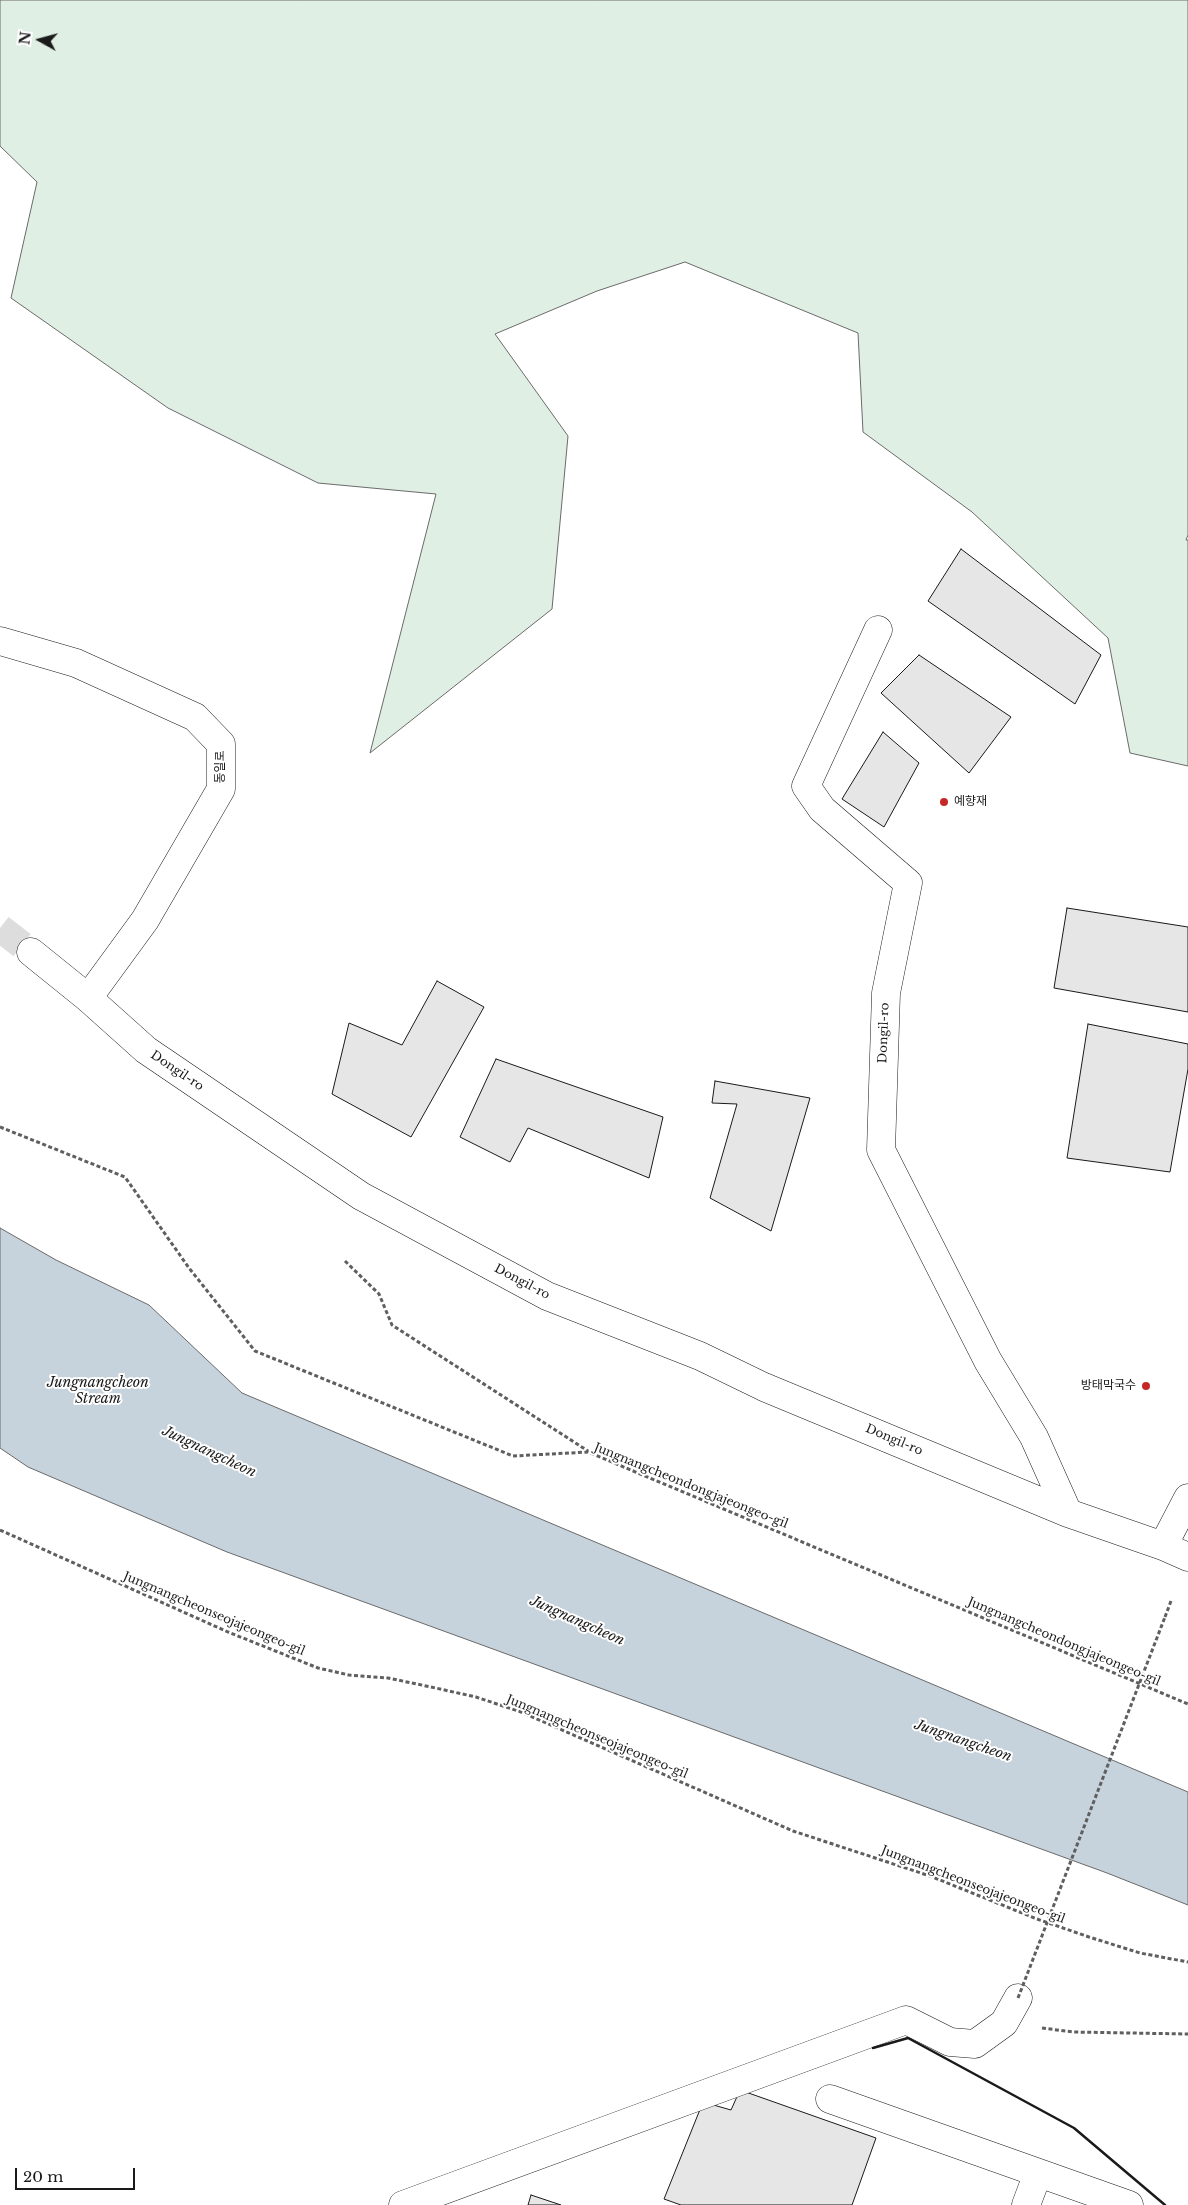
<!DOCTYPE html>
<meta charset="utf-8">
<style>
body{margin:0}
#map{position:relative;width:1188px;height:2205px;overflow:hidden;background:#fff;font-family:"Libre Baskerville",serif}
canvas{display:block}
.north{position:absolute;left:15px;top:15px;width:50px;height:50px;-webkit-text-stroke:4px #fff;paint-order:stroke;rotate:277deg;font-size:14px;font-weight:700;line-height:20px;text-align:center;color:#1a1a1a}
.north::after{content:'';display:block;margin:auto;width:18px;height:22px;background:#1a1a1a;clip-path:polygon(50% 0,100% 100%,50% 72%,0 100%)}
.scale{position:absolute;left:15px;top:2168px;width:120px;height:22px;box-sizing:border-box;border:2px solid #1a1a1a;border-top:0;padding-left:6px;font-size:15px;line-height:18px;white-space:nowrap;color:#1a1a1a;-webkit-text-stroke:4px #fff;paint-order:stroke}
</style>
<div id="map">
<canvas width="1188" height="2205"></canvas>
<div class="north">N</div>
<div class="scale">20 m</div>
</div>
<script>
const c = document.querySelector('canvas').getContext('2d');
c.lineJoin = 'round';
function fillPath(path, color) {
  c.fillStyle = color;
  c.fill(path, 'evenodd');
}
function shape(rows) {
  const path = new Path2D();
  for (const r of rows) {
    path.moveTo(r[0], r[1]);
    for (let i = 2; i < r.length; i += 2) path.lineTo(r[i], r[i + 1]);
  }
  return path;
}
function strokePath(path, color, width, dash) {
  c.strokeStyle = color;
  c.lineWidth = width;
  c.lineCap = dash ? 'butt' : 'round';
  c.setLineDash(dash || []);
  c.stroke(path);
}
function write(font, color, halo, rows, align = 'center') {
  c.font = font + ' "Libre Baskerville","Noto Sans KR",serif';
  c.lineWidth = 4;
  c.setLineDash([]);
  c.textBaseline = 'middle';
  c.strokeStyle = halo;
  c.fillStyle = color;
  for (const [text, x, y, turn = 0] of rows) {
    c.save();
    c.translate(x, y);
    c.rotate((+turn || 0) * Math.PI / 180);
    c.textAlign = isNaN(turn) ? turn : align;
    if (halo) c.strokeText(text, 0, 0);
    c.fillText(text, 0, 0);
    c.restore();
  }
}
const green = shape([
 [0,0,1188,0,1188,535,1186,540,1188,540,1188,766,1130,753,1108,638,972,512,863,432,858,333,685,262,597,291,495,334,568,436,552,609,370,753,436,494,318,483,168,408,11,298,37,182,0,146,0,0]
]);
fillPath(green, '#e0efe3');
strokePath(green, '#6a6a6a', 1);
const water = shape([
 [0,1228,56,1260,149,1305,242,1393,1188,1792,1188,1905,1107,1873,227,1552,28,1467,0,1448,0,1228]
]);
fillPath(water, '#c6d2dc');
strokePath(water, '#6a6a6a', 1);
const building = shape([
 [961,549,1101,655,1075,704,928,601,961,549],
 [919,655,1011,717,969,773,881,693,919,655],
 [883,732,919,763,884,827,842,799,883,732],
 [1067,908,1188,927,1188,1012,1054,988,1067,908],
 [437,981,484,1007,411,1137,332,1094,349,1023,402,1045,437,981],
 [1088,1024,1188,1044,1188,1069,1170,1172,1067,1158,1088,1024],
 [496,1059,663,1117,649,1178,528,1128,510,1162,460,1137,496,1059],
 [715,1081,810,1098,771,1231,710,1198,737,1104,712,1103,715,1081],
 [740,2090,876,2138,852,2205,681,2205,664,2199,703,2102,731,2110,740,2090],
 [531,2195,561,2205,528,2205,531,2195]
]);
fillPath(building, '#e6e6e6');
strokePath(building, '#1a1a1a', 1);
strokePath(shape([
 [0,928,31,952]
]), '#ddd', 28, [28, 14]);
const minor = shape([
 [878,630,806,786,822,809,908,883,886,993,881,1150,988,1361,1034,1437,1068,1513],
 [0,641,76,663,195,717,221,744,221,789,145,920,88,998],
 [31,952,88,998,146,1050,361,1196,547,1296,700,1356,764,1387,1068,1513,1163,1546,1188,1557],
 [1163,1546,1188,1498],
 [830,2099,1129,2205],
 [403,2205,906,2020,950,2042,975,2044,1004,2023,1018,1998],
 [1026,2205,1038,2173]
]);
strokePath(minor, '#1a1a1a', 29);
strokePath(shape([
 [0,1127,125,1177,189,1268,255,1351,513,1456,588,1452,1188,1704],
 [345,1261,379,1294,392,1325,588,1451],
 [0,1530,228,1632,318,1668,349,1675,388,1678,431,1687,476,1697,521,1712,793,1831,930,1876,1037,1919,1089,1937,1140,1953,1188,1962],
 [1165,1617,1171,1601],
 [1042,2028,1073,2032,1188,2034]
]), '#5f5f5f', 3, [4, 2.5]);
strokePath(minor, '#fff', 28);
strokePath(shape([
 [1018,1998,1165,1617]
]), '#5f5f5f', 3, [4, 2.5]);
strokePath(shape([
 [873,2048,908,2038,1074,2128,1165,2205]
]), '#1a1a1a', 2.5);
for (const [x, y, r, color] of [
 [944,802,5,"#c62828"],
 [1146,1386,5,"#c62828"]
]) {
  const dot = new Path2D();
  dot.arc(x, y, r, 0, 2 * Math.PI);
  c.fillStyle = color;
  c.fill(dot);
  strokePath(dot, '#fff', 2);
}
write('12px', '#1a1a1a', '#fff', [
 ["동일로",221,767,-90],
 ["Dongil-ro",884,1033,-88],
 ["Dongil-ro",177,1071,34],
 ["Dongil-ro",522,1282,28],
 ["Dongil-ro",894,1440,23],
 ["Jungnangcheondongjajeongeo-gil",691,1486,22],
 ["Jungnangcheonseojajeongeo-gil",214,1614,23],
 ["Jungnangcheondongjajeongeo-gil",1064,1642,23],
 ["Jungnangcheonseojajeongeo-gil",597,1737,23],
 ["Jungnangcheonseojajeongeo-gil",973,1885,21]
]);
write('12px', '#1a1a1a', '#fff', [
 ["예향재",954,802],
 ["방태막국수",1136,1386,"right"]
], 'left');
write('italic 14px', '#1a1a1a', '#fff', [
 ["Jungnangcheon",98,1383],
 ["Stream",98,1399],
 ["Jungnangcheon",209,1452,25],
 ["Jungnangcheon",577,1621,24],
 ["Jungnangcheon",963,1741,19]
]);
</script>
